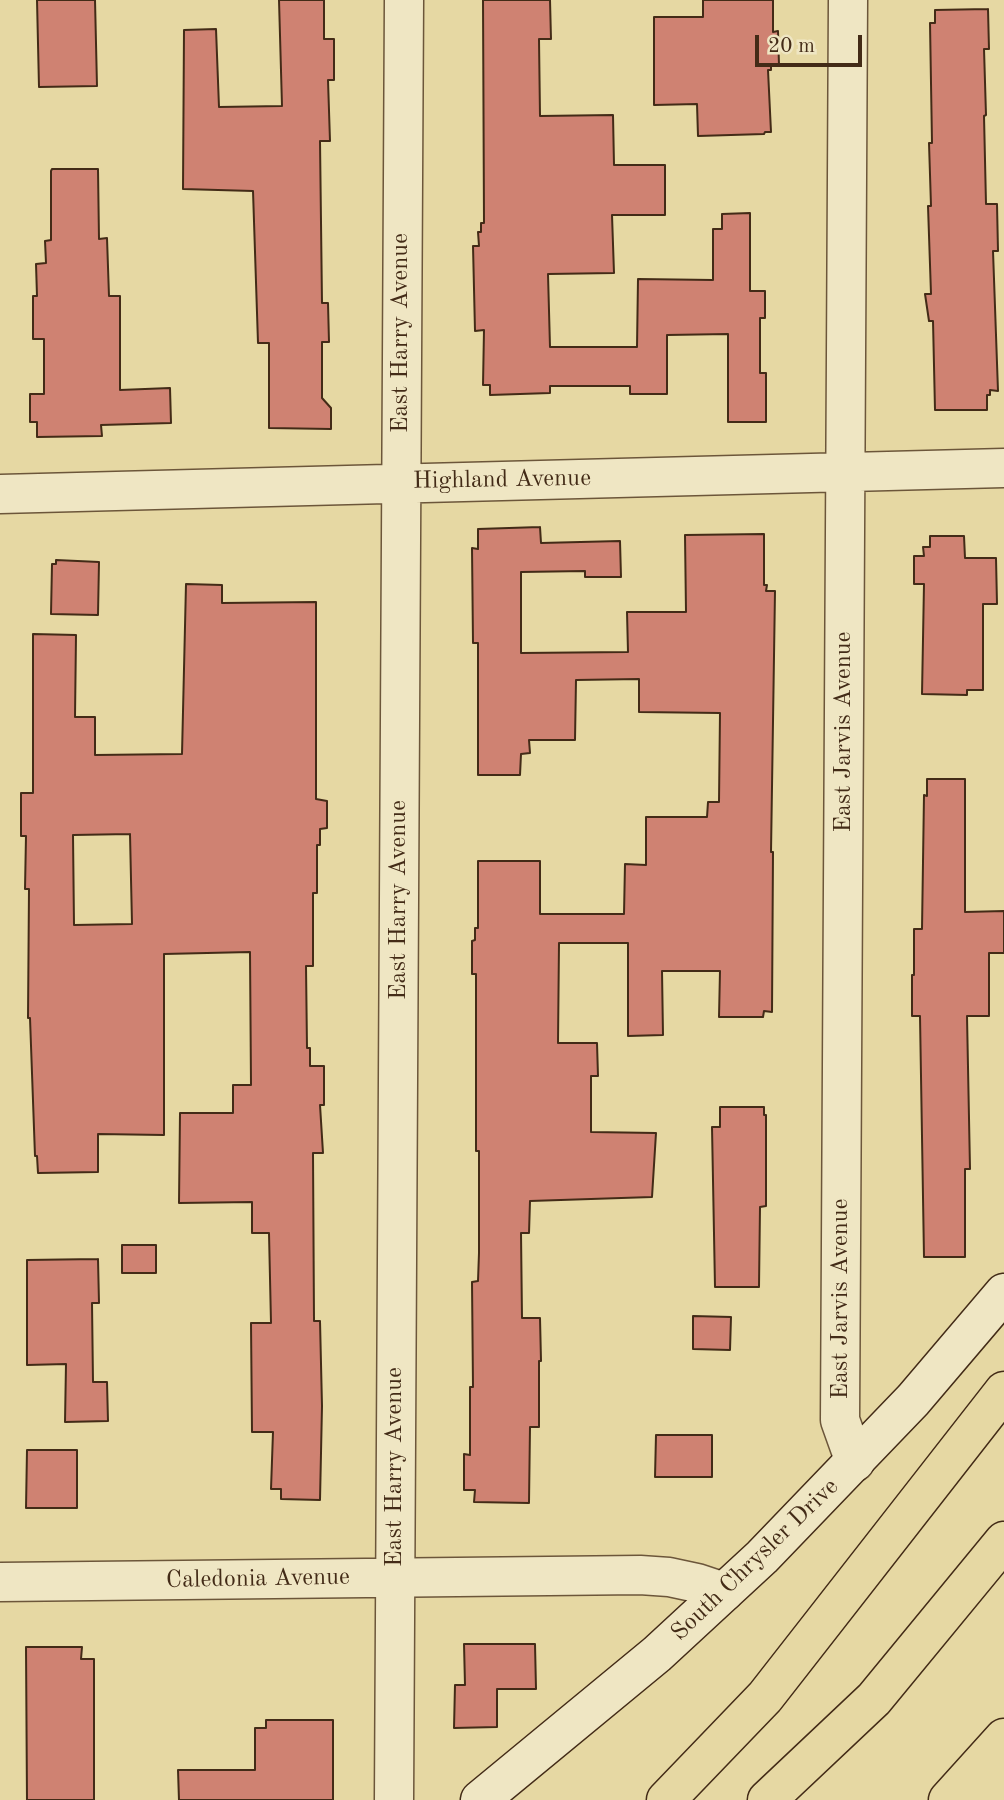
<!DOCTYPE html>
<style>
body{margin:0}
#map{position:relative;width:1004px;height:1800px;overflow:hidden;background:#e6d8a3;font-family:"Old Standard TT",serif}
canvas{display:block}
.scale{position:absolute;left:755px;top:35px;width:107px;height:32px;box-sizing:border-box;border:4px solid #432b17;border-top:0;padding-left:9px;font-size:21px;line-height:24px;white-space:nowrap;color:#432b17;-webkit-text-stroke:5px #efe6c3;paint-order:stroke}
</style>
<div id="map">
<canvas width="1004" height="1800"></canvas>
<div class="scale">20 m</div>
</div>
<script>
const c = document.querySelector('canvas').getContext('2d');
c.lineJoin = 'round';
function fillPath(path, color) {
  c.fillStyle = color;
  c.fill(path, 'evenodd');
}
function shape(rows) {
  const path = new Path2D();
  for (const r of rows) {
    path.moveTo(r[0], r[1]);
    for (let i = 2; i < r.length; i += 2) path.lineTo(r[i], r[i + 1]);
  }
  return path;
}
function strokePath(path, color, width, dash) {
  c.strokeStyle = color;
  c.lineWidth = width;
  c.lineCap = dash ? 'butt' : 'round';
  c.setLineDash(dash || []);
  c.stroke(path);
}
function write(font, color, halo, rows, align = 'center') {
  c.font = font + ' "Old Standard TT",serif';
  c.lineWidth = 7;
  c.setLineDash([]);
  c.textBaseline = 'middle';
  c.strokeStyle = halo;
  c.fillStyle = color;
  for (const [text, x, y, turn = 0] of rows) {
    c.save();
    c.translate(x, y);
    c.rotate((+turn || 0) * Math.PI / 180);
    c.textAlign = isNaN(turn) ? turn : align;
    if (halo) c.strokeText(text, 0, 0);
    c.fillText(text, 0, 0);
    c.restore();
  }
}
const building = shape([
 [37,0,95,0,97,86,39,87,37,0],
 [279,0,324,0,324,39,334,39,334,80,328,80,330,141,320,141,322,303,328,303,329,342,322,342,322,398,331,408,331,429,269,428,269,343,258,343,253,191,183,189,184,30,216,29,219,107,282,106,279,0],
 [483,0,550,0,551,39,539,39,540,116,613,115,614,165,665,165,665,215,612,215,614,273,548,274,550,347,637,347,638,279,713,280,713,229,722,229,722,214,750,213,750,291,765,291,765,318,760,318,760,373,766,373,766,422,728,422,728,334,667,335,667,394,630,394,630,386,550,386,550,393,490,395,490,385,483,385,484,330,475,331,473,246,479,246,478,232,481,232,481,223,484,223,483,0],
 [703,0,773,0,773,32,778,31,779,65,771,66,771,70,768,70,771,132,765,132,764,134,698,136,697,104,654,105,654,17,703,17,703,0],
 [988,9,989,49,984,49,986,115,984,116,986,204,997,204,998,251,993,251,998,391,990,390,990,395,987,395,987,410,935,410,933,321,929,321,925,294,931,294,928,206,931,206,929,143,932,143,930,23,935,23,935,10,988,9],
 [52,169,98,169,99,239,107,238,109,296,120,296,120,390,170,388,171,423,101,425,102,436,37,437,37,422,30,422,30,394,44,394,44,339,33,339,33,296,37,296,36,264,46,263,45,241,51,240,51,171,52,169],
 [540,527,541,543,620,541,621,577,585,577,585,571,521,572,521,653,628,652,627,612,686,612,685,535,764,534,764,585,767,585,766,591,775,591,771,852,773,852,772,1012,764,1011,763,1017,719,1017,720,971,662,971,663,1035,628,1036,628,943,559,943,558,1043,597,1043,598,1076,591,1076,591,1132,656,1133,652,1197,530,1201,529,1233,521,1233,522,1318,540,1318,541,1361,539,1361,539,1427,530,1427,529,1503,474,1502,475,1490,464,1490,464,1454,470,1455,470,1387,473,1387,472,1282,478,1281,479,1253,479,1151,476,1151,476,974,472,974,472,941,475,940,475,928,478,928,478,861,540,861,540,914,624,914,625,864,646,865,646,817,707,817,708,802,719,802,720,713,639,712,639,679,576,680,575,740,529,740,530,753,521,754,520,775,478,775,478,643,473,643,472,548,478,549,478,529,540,527],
 [930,536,964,536,965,558,996,558,997,604,983,604,983,690,967,690,967,695,922,694,924,584,914,584,914,556,924,556,923,547,930,547,930,536],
 [56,560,99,562,98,615,51,614,52,564,56,564,56,560],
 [186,584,222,585,222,603,316,602,316,799,327,801,327,828,320,829,320,845,317,845,317,893,313,893,313,966,306,966,307,1048,310,1048,310,1066,324,1066,324,1105,320,1105,323,1153,313,1153,314,1321,320,1321,322,1406,320,1500,281,1499,281,1489,271,1489,273,1432,252,1432,251,1323,271,1323,269,1233,252,1233,252,1202,179,1203,180,1113,233,1113,233,1085,251,1085,250,952,164,954,164,1135,98,1134,98,1172,38,1173,37,1156,35,1156,30,1018,28,1018,29,889,25,889,26,836,21,836,21,793,33,793,33,634,76,635,75,717,95,717,95,755,182,754,186,584],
 [130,834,132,924,74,925,73,835,130,834],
 [927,779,965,779,965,912,1004,911,1004,953,989,953,989,1016,967,1016,970,1169,965,1169,965,1257,924,1257,920,1016,912,1016,912,975,914,975,914,929,922,929,924,795,927,796,927,779],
 [720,1107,764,1107,764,1115,766,1115,766,1206,760,1207,759,1287,715,1287,712,1127,720,1127,720,1107],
 [122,1245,156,1245,156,1273,122,1273,122,1245],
 [98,1259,99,1303,92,1303,93,1382,107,1382,108,1421,65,1422,66,1364,27,1365,27,1260,98,1259],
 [693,1316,731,1317,730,1350,693,1349,693,1316],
 [656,1435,712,1435,712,1477,655,1477,656,1435],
 [27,1450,77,1450,77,1508,26,1508,27,1450],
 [464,1644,535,1644,536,1689,497,1689,497,1727,454,1728,455,1685,465,1685,464,1644],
 [26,1647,82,1647,81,1659,94,1659,94,1800,27,1800,26,1647],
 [266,1720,333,1720,333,1800,179,1800,178,1770,255,1770,255,1728,266,1728,266,1720]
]);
fillPath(building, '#cf8272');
strokePath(building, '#432b17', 2);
const minor = shape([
 [848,0,840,1420,855,1462],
 [0,494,1004,468],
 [0,1582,640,1575,669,1577,697,1583,724,1592],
 [394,1800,404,0]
]);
const secondary = shape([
 [480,1800,657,1654,762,1557,913,1400,1004,1293]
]);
const motorway = shape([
 [666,1800,765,1697,1004,1391],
 [767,1800,874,1699,1004,1541],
 [948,1800,1004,1738],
 [983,1800,1004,1782]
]);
strokePath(minor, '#6c563a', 41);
strokePath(secondary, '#432b17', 41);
strokePath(motorway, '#432b17', 41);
strokePath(minor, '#efe6c3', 38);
strokePath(secondary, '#efe6c3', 38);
strokePath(motorway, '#e6d8a3', 38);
write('24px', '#432b17', '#efe6c3', [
 ["East Harry Avenue",401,333,-90],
 ["Highland Avenue",502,480,-1],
 ["East Jarvis Avenue",844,732,-90],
 ["East Harry Avenue",399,900,-90],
 ["East Jarvis Avenue",841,1299,-90],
 ["East Harry Avenue",395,1467,-90],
 ["South Chrysler Drive",755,1560,-44],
 ["Caledonia Avenue",258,1579,-1]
]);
</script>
